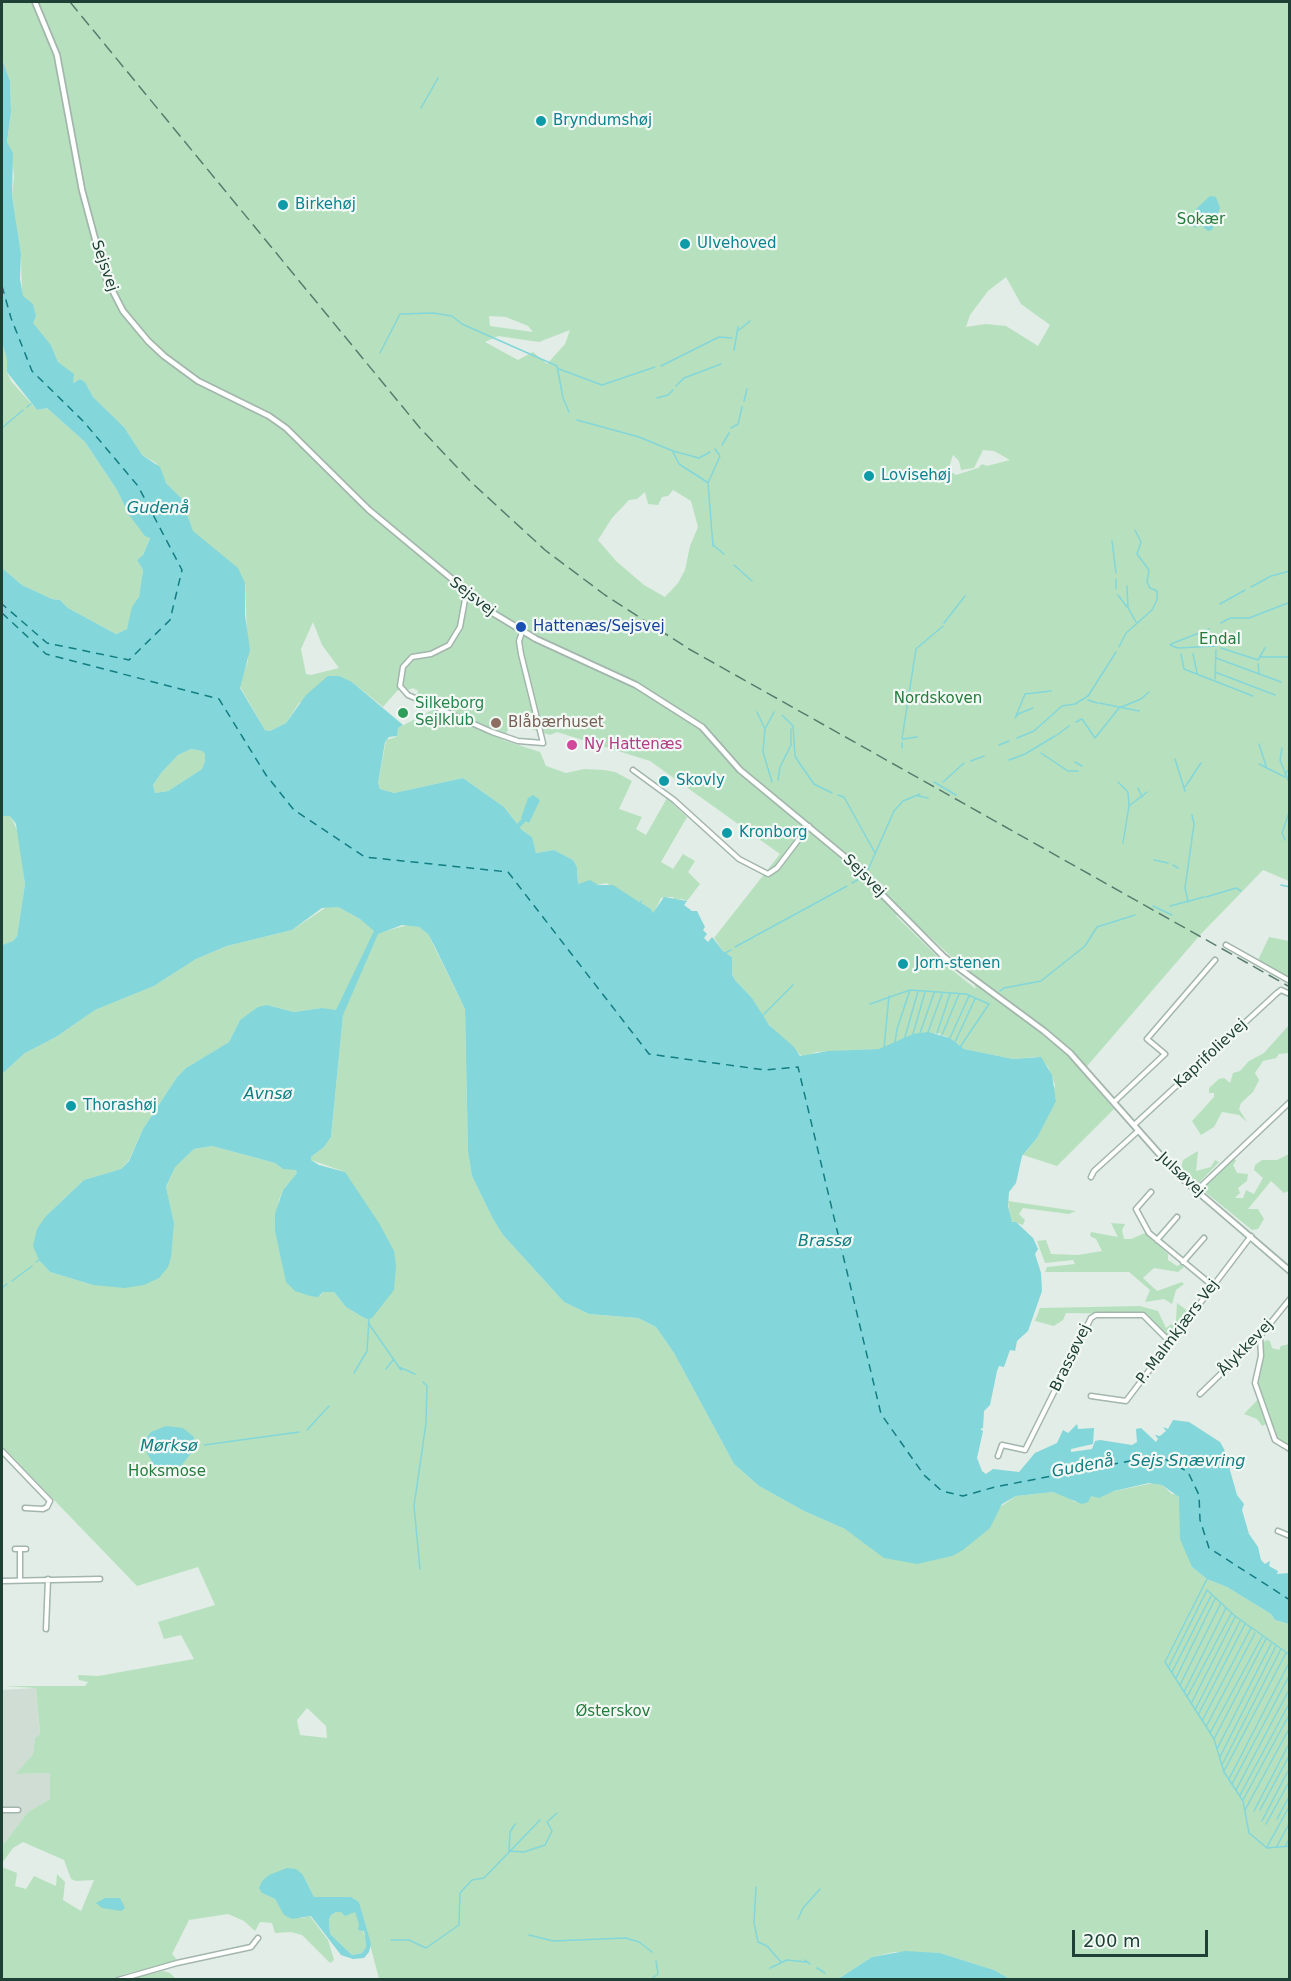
<!DOCTYPE html>
<meta charset="utf-8">
<style>
body{margin:0}
#map{position:relative;width:1291px;height:1981px;overflow:hidden;background:#e1ede6;font-family:"DejaVu Sans",sans-serif}
canvas{display:block}
.frame{position:absolute;inset:0;border:3px solid #1f4034;pointer-events:none}
.scale{position:absolute;left:1072px;top:1930px;width:136px;height:27px;box-sizing:border-box;border:3px solid #1f4034;border-top:0;padding-left:8px;font-size:18px;line-height:21px;white-space:nowrap;color:#1f4034;-webkit-text-stroke:4px #f2f9f5;paint-order:stroke}
</style>
<div id="map">
<canvas width="1291" height="1981"></canvas>
<div class="frame"></div>
<div class="scale">200 m</div>
</div>
<script>
const c = document.querySelector('canvas').getContext('2d');
c.lineJoin = 'round';
function fillPath(path, color) {
  c.fillStyle = color;
  c.fill(path, 'evenodd');
}
function shape(rows) {
  const path = new Path2D();
  for (const r of rows) {
    path.moveTo(r[0], r[1]);
    for (let i = 2; i < r.length; i += 2) path.lineTo(r[i], r[i + 1]);
  }
  return path;
}
function strokePath(path, color, width, dash) {
  c.strokeStyle = color;
  c.lineWidth = width;
  c.lineCap = dash ? 'butt' : 'round';
  c.setLineDash(dash || []);
  c.stroke(path);
}
function write(font, color, halo, rows, align = 'center') {
  c.font = font + ' "DejaVu Sans",sans-serif';
  c.lineWidth = 4.5;
  c.setLineDash([]);
  c.textBaseline = 'middle';
  c.strokeStyle = halo;
  c.fillStyle = color;
  for (const [text, x, y, turn = 0] of rows) {
    c.save();
    c.translate(x, y);
    c.rotate((+turn || 0) * Math.PI / 180);
    c.textAlign = isNaN(turn) ? turn : align;
    if (halo) c.strokeText(text, 0, 0);
    c.fillText(text, 0, 0);
    c.restore();
  }
}
fillPath(shape([
 [36,1688,40,1734,35,1738,33,1754,17,1774,50,1773,50,1799,28,1812,2,1846,2,1690]
]), '#cfddd5');
fillPath(shape([
 [2,2,1289,2,1289,881,1263,870,1200,935,1082,1072,1114,1109,1057,1166,1023,1155,1037,1138,1056,1098,1053,1093,1055,1085,1048,1067,1037,1057,1013,1059,964,1049,950,1038,937,1033,879,1049,816,1052,803,1057,778,1035,762,1016,752,998,735,980,732,974,732,957,723,951,714,938,780,854,650,761,557,732,550,735,511,723,503,740,540,752,546,766,566,773,584,769,604,770,615,772,632,781,619,809,642,817,636,829,646,835,667,798,687,817,661,862,673,869,683,854,695,861,688,872,700,884,687,901,682,899,672,900,674,897,671,897,661,898,653,914,651,909,640,903,642,899,639,902,606,883,597,885,588,881,578,884,577,867,573,860,554,850,536,853,531,836,522,830,504,807,463,778,394,793,380,789,378,783,386,740,396,737,398,728,440,706,417,695,418,691,413,688,408,690,404,687,397,691,383,707,352,682,299,703,286,723,270,731,265,730,239,685,248,661,245,583,196,549,181,499,166,483,156,463,142,455,124,427,93,397,85,382,80,379,72,383,58,362,51,345,32,323,33,304,22,296,21,253,12,196,14,176,11,151,7,143,11,112,10,81,2,59],
 [1006,277,1021,304,1050,325,1038,346,1006,326,986,324,966,327,970,315,988,291],
 [489,316,506,317,528,326,533,332,490,326],
 [570,330,565,344,547,364,533,352,518,360,485,342,498,336,539,342],
 [983,450,994,451,1010,460,987,466,982,464,978,468,956,475,948,470,953,455,959,461,961,470,974,468],
 [673,490,691,501,698,527,690,546,685,570,678,583,665,597,644,585,616,561,598,540,612,518,629,500,637,499,645,492,648,504,658,505,662,497,668,496],
 [313,622,322,645,339,668,311,675,306,674,301,649],
 [902,911,972,976,976,989,947,966,896,916],
 [2,343,7,359,7,372,11,381,37,410,47,408,85,442,117,490,129,515,150,537,143,555,137,560,143,570,139,597,127,629,116,634,68,608,60,600,52,599,22,585,2,568],
 [191,749,202,751,205,754,205,761,202,769,168,791,155,793,153,785,162,772,178,755],
 [10,815,19,834,25,884,17,936,13,941,2,945,2,816],
 [328,906,338,907,360,919,378,933,408,925,419,927,428,934,465,1009,468,1152,472,1176,493,1219,503,1235,564,1302,589,1314,638,1318,656,1327,674,1353,734,1464,759,1486,804,1511,845,1529,864,1542,1000,1507,1016,1496,1053,1492,1066,1496,1075,1502,1091,1496,1153,1483,1162,1485,1172,1494,1178,1494,1192,1567,1207,1579,1227,1587,1271,1614,1275,1620,1289,1624,1289,1979,1010,1979,994,1970,940,1953,894,1952,872,1957,838,1979,379,1979,359,1902,351,1897,314,1897,303,1875,262,1893,275,1899,285,1915,302,1918,310,1916,328,1940,334,1960,330,1963,302,1935,291,1932,275,1933,272,1923,260,1922,255,1931,244,1921,228,1914,189,1920,172,1954,178,1961,125,1974,113,1979,2,1979,2,1867,17,1873,15,1886,26,1889,34,1876,56,1886,57,1874,65,1882,63,1900,81,1911,94,1880,76,1881,71,1879,64,1860,23,1842,13,1848,2,1863,2,1846,28,1812,50,1799,50,1773,16,1774,33,1754,35,1738,40,1734,36,1688,5,1686,85,1686,88,1682,79,1680,78,1675,98,1676,194,1659,181,1635,164,1639,158,1622,215,1605,198,1567,137,1586,2,1446,2,1074,25,1053,56,1037,95,1010,154,986,196,959,227,946,292,930],
 [267,1005,294,1012,322,1008,343,1015,331,1137,324,1147,311,1157,311,1160,345,1172,394,1272,395,1280,389,1295,366,1319,346,1307,334,1292,323,1292,320,1296,280,1251,275,1230,279,1200,283,1190,297,1173,296,1169,283,1169,275,1163,212,1146,194,1149,175,1166,166,1188,174,1223,93,1285,50,1272,39,1260,46,1216,84,1180,121,1169,129,1160,143,1129,177,1077,186,1068,229,1042,240,1020],
 [307,1708,326,1726,327,1738,300,1735,297,1720],
 [1269,937,1289,941,1289,977,1258,960],
 [1289,1025,1289,1053,1279,1054,1276,1058,1263,1061,1255,1073,1259,1080,1253,1092,1241,1103,1239,1109,1247,1122,1239,1115,1222,1112,1214,1127,1201,1135,1192,1121,1214,1097,1214,1093,1209,1093,1209,1088,1219,1079,1224,1078,1230,1083,1233,1073,1240,1071,1249,1061,1264,1053],
 [1198,1151,1196,1171,1211,1167,1215,1160,1219,1162,1197,1185,1181,1168,1183,1160],
 [1289,1154,1289,1191,1284,1193,1271,1181,1248,1209,1258,1209,1264,1219,1258,1229,1252,1230,1204,1191,1204,1186,1233,1157,1236,1161,1233,1165,1237,1173,1248,1174,1247,1181,1238,1188,1240,1193,1235,1198,1243,1198,1246,1190,1254,1194,1263,1178,1254,1170,1255,1165,1262,1160,1277,1160],
 [1008,1201,1076,1211,1069,1214,1023,1208,1019,1214,1025,1220,1023,1225,1011,1221],
 [1111,1223,1125,1224,1122,1230,1124,1239,1131,1239,1145,1233,1168,1254,1168,1260,1177,1266,1181,1264,1184,1267,1178,1272,1154,1268,1143,1278,1157,1291,1182,1282,1184,1284,1176,1290,1172,1304,1164,1299,1145,1302,1150,1290,1129,1272,1045,1272,1047,1267,1075,1264,1073,1260,1045,1263,1037,1241,1046,1240,1051,1254,1078,1255,1102,1251,1096,1239,1090,1236,1091,1232,1118,1237],
 [1177,1303,1189,1312,1167,1339,1145,1314,1066,1313,1063,1320,1054,1326,1035,1321,1040,1308,1140,1306,1158,1311,1166,1328,1176,1321],
 [1267,1340,1270,1341,1272,1348,1279,1350,1281,1346,1289,1344,1289,1448,1275,1435,1271,1422,1262,1426,1257,1419,1244,1414,1261,1396,1260,1388,1255,1387,1255,1381,1259,1377,1257,1371,1264,1352,1262,1343],
 [336,1912,355,1912,365,1936,366,1947,362,1953,352,1955,330,1934,329,1921,331,1915],
 [163,1971,170,1973,176,1979,129,1979]
]), '#b7e1be');
fillPath(shape([
 [2,59,10,81,11,112,7,142,13,153,12,196,21,253,20,279,23,296,33,304,34,309,36,316,33,323,51,345,58,362,74,374,73,383,80,379,85,382,93,397,124,427,142,455,160,467,166,483,181,498,193,531,238,568,245,583,245,615,250,650,240,688,265,730,270,731,286,723,306,695,328,676,339,676,352,682,403,725,398,728,397,736,389,737,385,742,378,783,380,789,394,793,463,778,504,807,522,830,532,837,536,853,554,850,573,860,577,867,578,884,590,880,598,885,613,885,639,902,643,899,641,903,651,909,653,913,664,897,687,901,684,905,692,911,697,911,705,927,703,930,707,934,704,938,708,942,712,937,723,951,732,957,732,974,735,980,752,998,769,1025,794,1047,800,1056,828,1051,879,1049,913,1034,928,1032,950,1038,964,1049,1013,1059,1041,1057,1052,1075,1056,1101,1037,1138,1022,1156,1016,1183,1009,1192,1008,1206,1012,1222,1016,1222,1033,1238,1038,1249,1035,1254,1041,1273,1042,1291,1028,1331,1017,1341,1015,1351,1010,1350,1004,1367,999,1366,997,1371,990,1405,984,1411,983,1428,980,1429,983,1431,977,1458,982,1471,986,1474,993,1469,1019,1472,1035,1453,1057,1443,1063,1430,1068,1433,1077,1424,1078,1429,1094,1428,1093,1444,1071,1449,1071,1452,1092,1449,1095,1441,1100,1440,1132,1445,1137,1442,1136,1429,1141,1428,1156,1442,1158,1439,1155,1435,1160,1436,1166,1431,1163,1427,1168,1429,1173,1420,1189,1422,1220,1442,1224,1449,1237,1495,1244,1504,1242,1510,1249,1534,1258,1547,1261,1560,1265,1564,1270,1561,1269,1566,1278,1571,1277,1574,1289,1573,1289,1624,1275,1620,1271,1614,1227,1587,1207,1579,1192,1567,1180,1539,1179,1497,1162,1485,1149,1483,1114,1491,1099,1498,1091,1496,1088,1502,1082,1504,1053,1492,1016,1496,1002,1504,990,1528,963,1550,952,1556,917,1564,884,1558,845,1529,804,1511,759,1486,734,1464,674,1353,656,1327,638,1318,589,1314,564,1302,503,1235,493,1219,472,1176,468,1152,465,1009,435,947,428,934,419,927,402,925,378,934,343,1015,331,1137,324,1147,311,1157,311,1160,319,1165,345,1172,379,1223,394,1251,396,1266,394,1290,372,1318,366,1319,346,1307,334,1292,323,1292,318,1297,310,1296,295,1291,286,1282,275,1231,275,1214,283,1190,297,1173,296,1170,283,1169,275,1163,212,1146,194,1149,175,1167,166,1187,174,1223,171,1257,168,1267,159,1278,144,1285,125,1288,93,1285,50,1272,39,1260,33,1246,37,1229,46,1216,84,1180,121,1169,129,1161,143,1129,177,1077,186,1068,229,1042,240,1020,258,1007,267,1005,294,1012,322,1008,336,1010,374,931,360,919,338,907,322,908,292,930,227,946,196,959,154,986,95,1010,56,1037,25,1053,2,1074,2,945,13,941,17,936,25,884,16,824,10,816,2,816,2,568,22,585,52,599,60,600,68,608,116,634,127,629,132,607,139,597,143,570,137,560,143,555,150,538,145,536,129,515,117,490,85,442,47,408,37,410,7,372,7,359,2,343],
 [191,749,202,751,205,754,205,761,202,769,168,791,155,793,153,785,162,772,178,755],
 [1210,196,1216,197,1220,208,1212,230,1208,231,1200,225,1194,228,1196,209],
 [533,795,540,800,529,823,521,818,528,798],
 [166,1426,183,1428,194,1437,193,1450,182,1465,168,1469,154,1465,147,1453,145,1440,151,1432],
 [287,1868,296,1869,303,1875,314,1897,351,1897,359,1902,371,1944,369,1952,364,1958,353,1959,341,1955,311,1916,292,1919,284,1915,275,1899,262,1893,259,1888,262,1881,269,1875],
 [336,1912,341,1912,345,1916,355,1912,359,1924,358,1930,364,1931,365,1936,366,1947,362,1953,352,1955,330,1934,329,1920,331,1915],
 [105,1898,120,1898,125,1908,121,1911,102,1908,96,1903],
 [905,1951,940,1953,994,1970,1010,1979,838,1979,872,1957]
]), '#83d6d9');
strokePath(shape([
 [421,108,438,78],
 [739,330,750,321],
 [734,350,738,327],
 [380,353,400,314,433,313,452,316,462,324,557,366,563,398,569,412],
 [661,366,719,337,732,338],
 [559,369,602,385,655,367],
 [676,386,684,378,721,364],
 [657,398,668,395,673,390],
 [744,401,747,389],
 [27,407,31,404],
 [577,420,639,437,673,451,699,458,710,452],
 [2,428,23,410],
 [731,428,738,424,742,407],
 [722,445,729,433],
 [673,452,679,464,707,482],
 [1112,541,1116,573],
 [713,545,724,554],
 [713,546,708,483,720,456,715,449],
 [734,565,752,581],
 [1116,579,1116,589],
 [1127,586,1128,608,1136,622],
 [1251,587,1271,576,1290,571],
 [1118,595,1127,607],
 [1220,604,1245,590],
 [944,623,965,596],
 [1221,623,1230,618,1249,618,1288,603,1290,606],
 [1171,644,1209,629],
 [1170,645,1178,648,1217,646],
 [1119,647,1126,633,1152,610,1157,600,1157,591,1150,588,1147,582,1149,570,1137,554,1141,542,1135,530],
 [1221,648,1258,660,1265,648],
 [1181,654,1184,669,1253,696],
 [1193,654,1197,673],
 [1260,657,1290,657],
 [1216,658,1281,682],
 [1258,664,1259,674],
 [1215,672,1275,695],
 [1215,679,1216,650],
 [1088,700,1097,703],
 [1099,703,1139,711],
 [757,712,765,729,763,752,772,782],
 [782,715,793,726,795,756,800,764,814,784,832,793],
 [1016,716,1025,694,1051,691],
 [1015,718,1018,714,1033,708],
 [1076,722,1082,719,1095,738,1119,708,1141,699,1149,692],
 [765,729,774,712],
 [1057,735,1069,726],
 [1017,738,1034,731,1062,706,1075,704,1088,696,1116,652],
 [902,739,916,649,943,626],
 [903,739,917,737],
 [902,743,902,748],
 [1259,744,1266,766],
 [999,745,1009,741],
 [1282,748,1280,760,1290,785],
 [1041,753,1068,771,1078,771],
 [1175,759,1185,791],
 [1009,760,1025,754,1055,736],
 [971,761,984,756],
 [1075,762,1082,766],
 [1259,764,1285,777],
 [1285,774,1290,768],
 [778,780,780,767,791,745,791,729],
 [934,782,956,795],
 [943,782,964,763],
 [1118,782,1128,792,1129,806,1123,843],
 [1185,787,1201,763],
 [1138,788,1142,797],
 [838,795,844,797,875,853],
 [918,796,928,798],
 [1129,806,1147,792],
 [1285,840,1282,833,1290,810],
 [1154,860,1168,863],
 [1173,865,1178,868],
 [867,872,894,811,903,801,920,794],
 [852,883,861,878],
 [1281,885,1290,887],
 [1206,897,1236,888,1241,891],
 [1188,902,1185,888,1194,824,1192,815],
 [1153,906,1172,915],
 [1170,906,1204,897],
 [735,947,847,886],
 [725,953,731,950],
 [1000,991,1004,988,1041,981,1085,946,1097,927,1135,915],
 [870,1004,910,990,966,994,989,1004,960,1047],
 [762,1016,793,985],
 [928,1032,942,994],
 [920,1033,934,993],
 [937,1033,950,994],
 [913,1034,925,992],
 [942,1035,959,994],
 [905,1037,918,991],
 [950,1038,969,996],
 [955,1042,975,999],
 [895,1043,897,1029,910,990],
 [884,1048,889,996],
 [36,1262,39,1260],
 [12,1281,32,1266],
 [2,1288,7,1284],
 [369,1324,401,1370],
 [399,1367,415,1374],
 [386,1369,393,1360],
 [354,1373,367,1351,369,1319],
 [307,1430,329,1406],
 [204,1445,299,1432],
 [420,1569,414,1506,426,1423,427,1386,423,1382],
 [1207,1579,1165,1662,1214,1739,1224,1772,1243,1801,1249,1833,1267,1848,1290,1846],
 [1169,1666,1207,1590,1235,1616,1290,1655],
 [1172,1672,1211,1596],
 [1176,1678,1215,1599],
 [1180,1685,1221,1603],
 [1184,1692,1226,1608],
 [1187,1697,1231,1614],
 [1191,1704,1235,1617],
 [1195,1710,1240,1621],
 [1198,1715,1245,1624],
 [1202,1721,1251,1628],
 [1206,1727,1255,1633],
 [1210,1733,1262,1637],
 [1214,1739,1266,1639],
 [1217,1749,1271,1644],
 [1220,1757,1276,1646],
 [1222,1765,1281,1649],
 [1224,1771,1286,1653],
 [1229,1779,1290,1661],
 [1232,1784,1290,1674],
 [1236,1790,1290,1688],
 [1240,1795,1290,1702],
 [1243,1800,1290,1713],
 [1245,1810,1290,1727],
 [1260,1810,1290,1754],
 [1254,1811,1290,1742],
 [1277,1819,1290,1795],
 [1262,1821,1290,1767],
 [515,1824,510,1832,509,1851,524,1852,545,1845,552,1831,547,1822,557,1813],
 [1266,1824,1290,1780],
 [1286,1845,1290,1837],
 [1277,1846,1290,1822],
 [1267,1847,1290,1805],
 [756,1887,754,1923,758,1942,767,1946,781,1962],
 [798,1919,803,1908,820,1889],
 [529,1935,553,1941,626,1938,639,1942,652,1952],
 [391,1940,409,1940,426,1948,459,1925,460,1893,472,1880,484,1878,540,1820],
 [805,1960,810,1964],
 [770,1968,787,1960,807,1962],
 [817,1968,825,1973],
 [650,1980,658,1974,656,1961]
]), '#83d6d9', 1.5);
strokePath(shape([
 [519,825,524,820]
]), '#83d6d9', 4.5);
strokePath(shape([
 [2,286,11,318,32,371,84,422,138,486,182,570,170,620,129,660,47,643,2,604],
 [2,613,46,654,219,699,266,775,294,810,365,857,508,872,649,1054,765,1070,798,1067,881,1414,924,1475,942,1491,963,1496,995,1487,1130,1461,1165,1459,1188,1472,1199,1495,1200,1520,1209,1548,1290,1600]
]), '#127e84', 1.5, [8, 6]);
const minor = shape([
 [466,594,460,627,449,645,431,654,412,657,403,667,400,686,408,695,492,732,518,741,543,743,521,654,519,641,522,632],
 [633,770,674,800,739,859,768,874,777,868,809,826],
 [1226,945,1290,981],
 [1114,1102,1165,1054,1147,1039,1215,960],
 [1134,1125,1277,993,1281,990,1290,994],
 [1091,1177,1094,1171,1138,1131],
 [1197,1190,1290,1102],
 [1151,1192,1136,1209,1149,1233,1213,1286],
 [1157,1240,1177,1217],
 [1183,1262,1204,1238],
 [1260,1337,1261,1356,1255,1383,1275,1440,1290,1449],
 [1200,1394,1260,1336,1290,1299],
 [1091,1396,1126,1401,1251,1236],
 [2,1451,50,1501,47,1507,43,1509,25,1508],
 [998,1456,1002,1445,1025,1450,1091,1318,1096,1315,1143,1315,1170,1342],
 [1278,1531,1290,1536],
 [15,1549,26,1549],
 [20,1580,20,1549],
 [2,1581,100,1579],
 [46,1629,48,1579],
 [2,1810,18,1810],
 [118,1980,177,1963,251,1947,258,1938]
]);
const tertiary = shape([
 [35,2,57,55,82,190,105,276,123,311,148,341,164,356,198,381,269,416,286,428,369,510,493,613,536,639,636,685,702,727,740,770,845,857,944,957,1044,1031,1070,1053,1177,1174,1290,1271]
]);
strokePath(minor, '#a3b6ad', 7);
strokePath(tertiary, '#a3b6ad', 8);
strokePath(minor, '#fff', 4);
strokePath(tertiary, '#fff', 4.5);
strokePath(shape([
 [70,2,420,428,471,482,545,550,605,595,689,649,1290,987]
]), '#597c6f', 1.5, [12, 6]);
for (const [x, y, r, color] of [
 [541,121,6,"#0f9aa8"],
 [283,205,6,"#0f9aa8"],
 [685,244,6,"#0f9aa8"],
 [869,476,6,"#0f9aa8"],
 [521,627,6,"#1a4fb4"],
 [403,713,6,"#2e9e5b"],
 [496,723,6,"#8d6e63"],
 [572,745,6,"#d1479c"],
 [664,781,6,"#0f9aa8"],
 [727,833,6,"#0f9aa8"],
 [903,964,6,"#0f9aa8"],
 [71,1106,6,"#0f9aa8"]
]) {
  const dot = new Path2D();
  dot.arc(x, y, r, 0, 2 * Math.PI);
  c.fillStyle = color;
  c.fill(dot);
  strokePath(dot, '#f2f9f5', 2);
}
write('15px', '#0d838f', '#f2f9f5', [
 ["Bryndumshøj",553,121],
 ["Birkehøj",295,205],
 ["Ulvehoved",697,244],
 ["Lovisehøj",881,476],
 ["Skovly",676,781],
 ["Kronborg",739,833],
 ["Jorn-stenen",915,964],
 ["Thorashøj",83,1106]
], 'left');
write('15px', '#247c3c', '#f2f9f5', [
 ["Sokær",1201,220],
 ["Endal",1220,640],
 ["Nordskoven",938,699],
 ["Hoksmose",167,1472],
 ["Østerskov",613,1712]
]);
write('15px', '#1f4034', '#f2f9f5', [
 ["Sejsvej",104,266,71],
 ["Sejsvej",472,597,38],
 ["Sejsvej",864,876,45],
 ["Kaprifolievej",1211,1054,-43],
 ["Julsøvej",1181,1175,43],
 ["P. Malmkjærs Vej",1178,1332,-53],
 ["Ålykkevej",1246,1348,-46],
 ["Brassøvej",1071,1358,-64]
]);
write('15px', '#164399', '#f2f9f5', [
 ["Hattenæs/Sejsvej",533,627]
], 'left');
write('15px', '#27864d', '#f2f9f5', [
 ["Silkeborg",415,704],
 ["Sejlklub",415,721]
], 'left');
write('15px', '#785e54', '#f2f9f5', [
 ["Blåbærhuset",508,723]
], 'left');
write('15px', '#b23c85', '#f2f9f5', [
 ["Ny Hattenæs",584,745]
], 'left');
write('italic 16px', '#127e84', '#f2f9f5', [
 ["Gudenå",158,509],
 ["Avnsø",268,1095],
 ["Brassø",825,1242],
 ["Mørksø",169,1447],
 ["Sejs Snævring",1188,1462],
 ["Gudenå",1083,1467,-11]
]);
</script>
